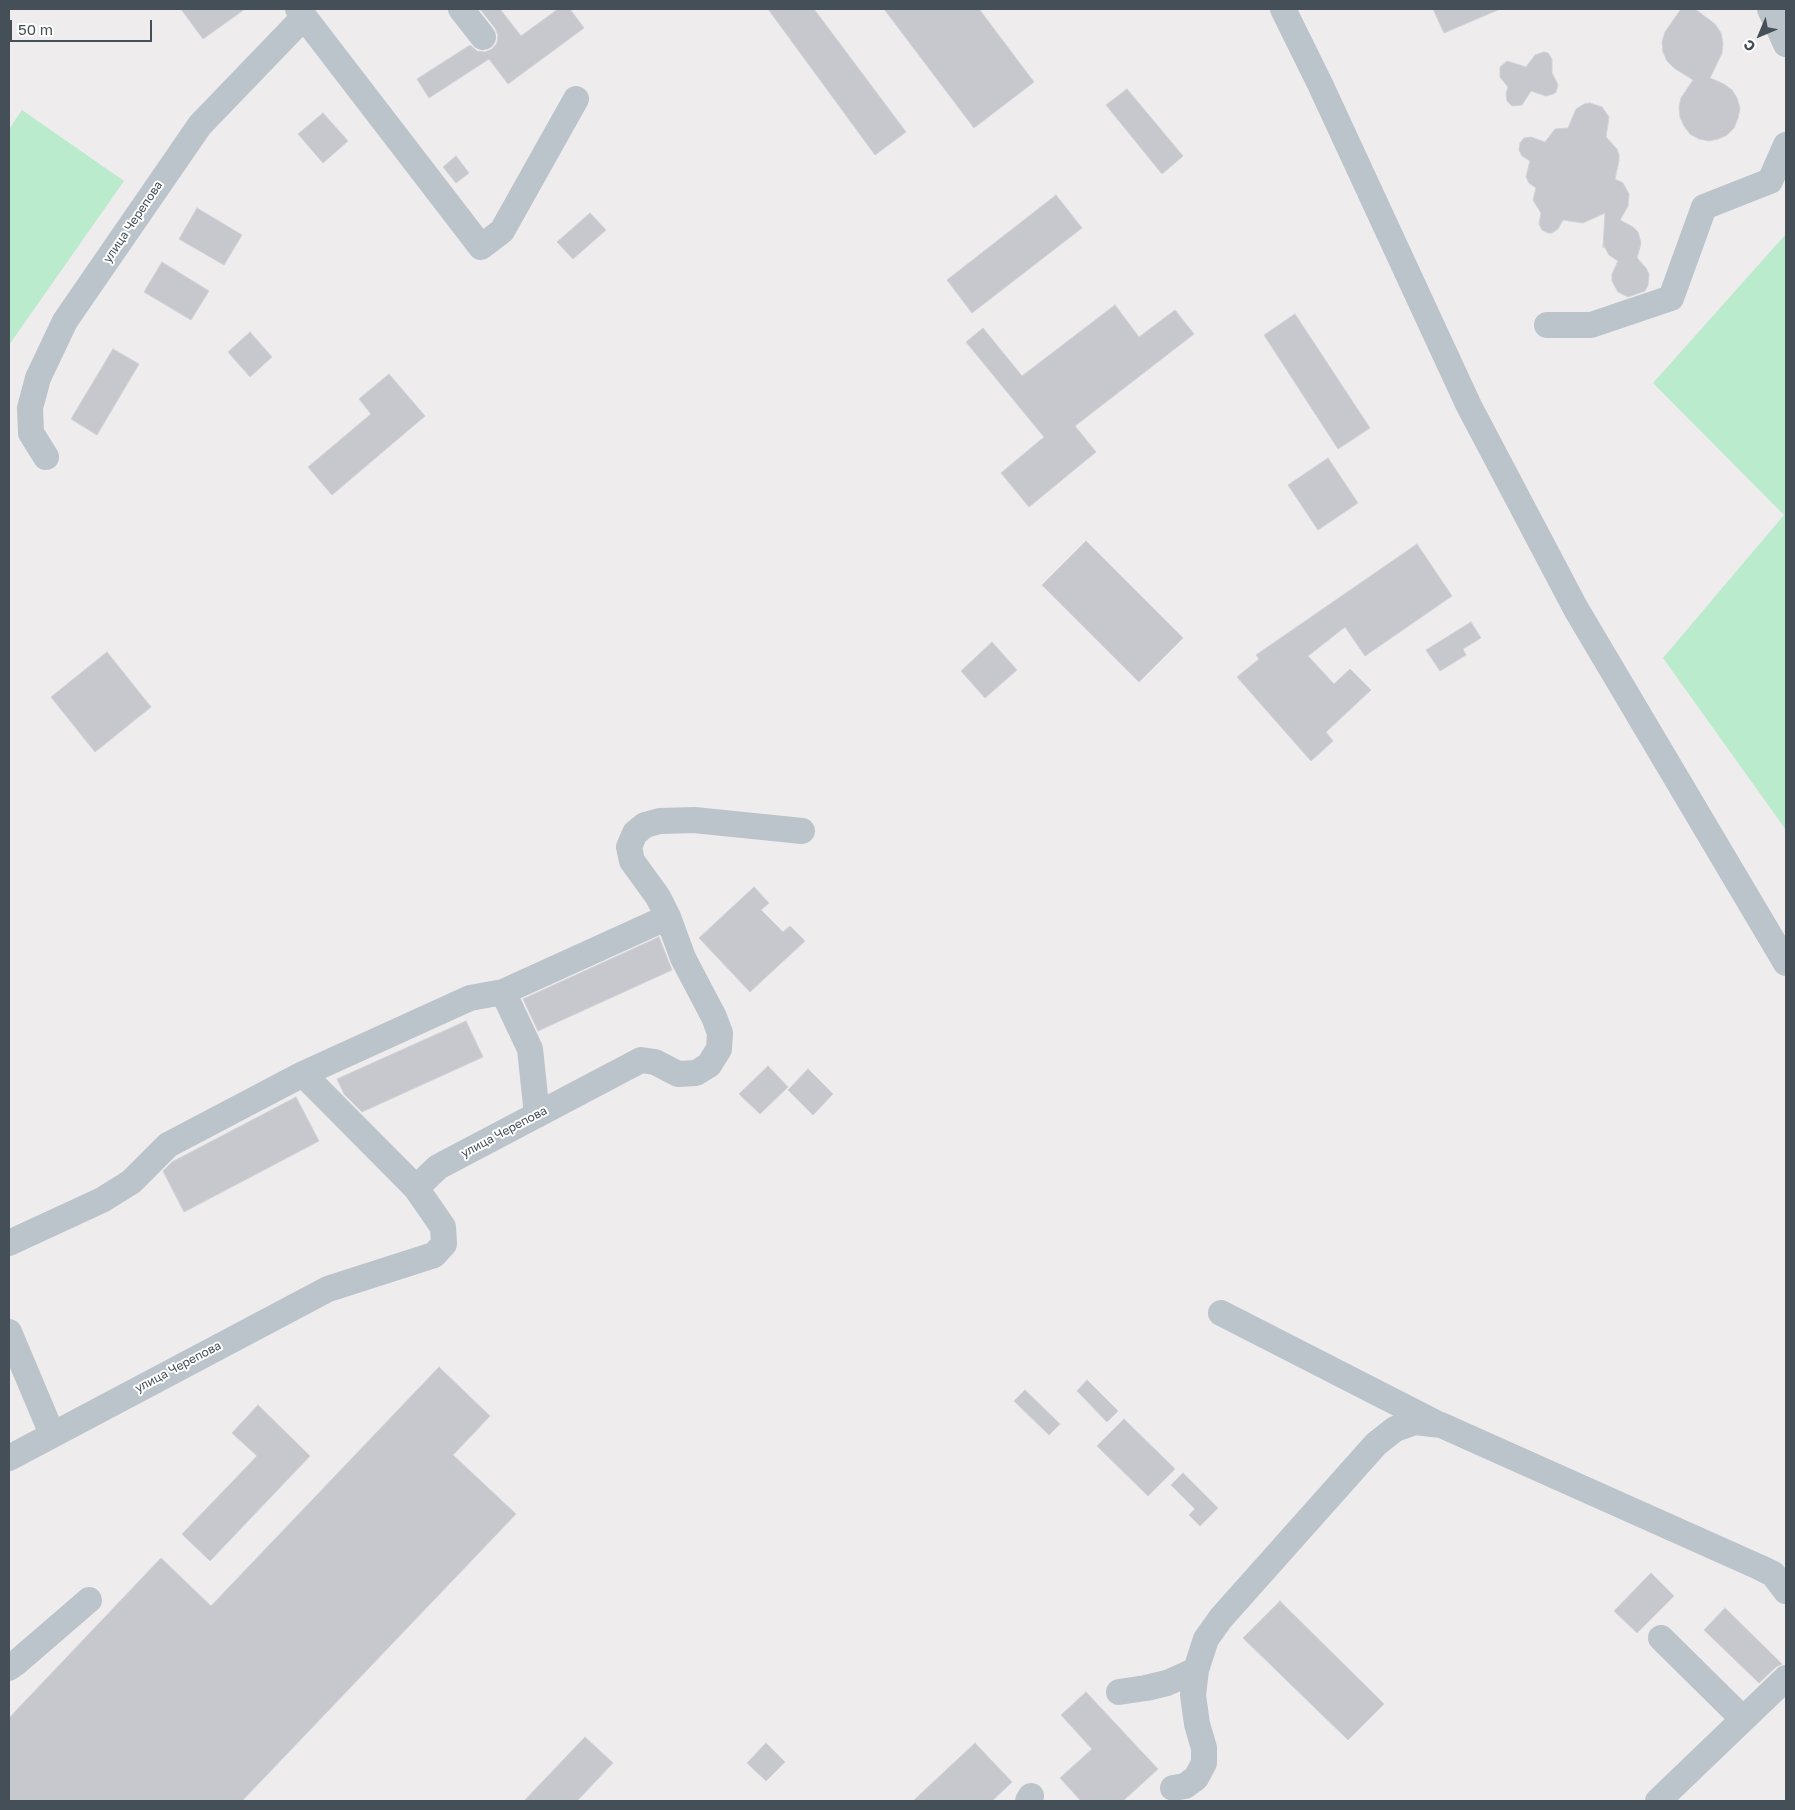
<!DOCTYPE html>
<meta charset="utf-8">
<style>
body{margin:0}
#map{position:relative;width:1795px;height:1810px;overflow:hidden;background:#eeecec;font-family:"Golos Text",sans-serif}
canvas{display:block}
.frame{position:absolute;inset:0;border:10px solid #454f58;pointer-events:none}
.north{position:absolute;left:1735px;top:10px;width:50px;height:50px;-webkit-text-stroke:4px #fff;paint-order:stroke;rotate:225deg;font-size:14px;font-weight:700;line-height:20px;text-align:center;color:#454f58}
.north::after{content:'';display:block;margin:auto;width:18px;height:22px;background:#454f58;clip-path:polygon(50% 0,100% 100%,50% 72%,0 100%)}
.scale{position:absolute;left:10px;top:20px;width:142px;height:22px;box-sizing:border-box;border:2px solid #454f58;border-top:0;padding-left:6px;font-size:15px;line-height:18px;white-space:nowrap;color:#454f58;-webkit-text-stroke:4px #fff;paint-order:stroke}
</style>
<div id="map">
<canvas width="1795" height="1810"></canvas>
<div class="frame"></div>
<div class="north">С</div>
<div class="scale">50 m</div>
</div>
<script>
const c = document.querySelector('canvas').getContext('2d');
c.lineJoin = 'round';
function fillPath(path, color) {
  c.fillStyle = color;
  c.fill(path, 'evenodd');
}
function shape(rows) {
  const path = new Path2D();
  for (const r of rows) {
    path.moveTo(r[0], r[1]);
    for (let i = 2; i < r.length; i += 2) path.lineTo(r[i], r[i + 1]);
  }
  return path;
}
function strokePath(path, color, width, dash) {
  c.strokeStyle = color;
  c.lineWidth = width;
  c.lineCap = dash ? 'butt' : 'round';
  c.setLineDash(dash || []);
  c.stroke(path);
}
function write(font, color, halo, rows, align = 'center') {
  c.font = font + ' "Golos Text",sans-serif';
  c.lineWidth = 4;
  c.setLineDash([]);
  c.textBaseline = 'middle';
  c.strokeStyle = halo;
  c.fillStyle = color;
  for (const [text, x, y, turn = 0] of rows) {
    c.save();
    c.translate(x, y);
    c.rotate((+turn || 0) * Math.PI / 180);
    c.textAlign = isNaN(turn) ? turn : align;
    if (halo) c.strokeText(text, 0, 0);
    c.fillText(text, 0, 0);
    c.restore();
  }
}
fillPath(shape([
 [22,110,124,181,9,345,9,129],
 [1786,234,1786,830,1663,658,1784,515,1653,383]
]), '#bbebcd');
const building = shape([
 [181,9,245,9,203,39,181,9],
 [480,9,500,9,521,36,558,9,570,9,584,28,508,84,489,59,429,98,417,79,470,45,477,51,485,52,492,49,497,43,498,35,495,28,480,9],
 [768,9,814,9,906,132,875,155,768,9],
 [884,9,979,9,1034,82,974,128,884,9],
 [1433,9,1500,9,1444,33,1433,9],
 [1681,9,1695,9,1715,24,1721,33,1723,43,1722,53,1710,78,1724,84,1732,90,1737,98,1740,108,1738,118,1734,128,1727,135,1718,139,1709,141,1699,139,1690,134,1684,126,1680,117,1679,107,1681,98,1693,80,1674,68,1667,61,1663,52,1662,42,1665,32,1681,9],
 [1544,52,1548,53,1552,59,1552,73,1558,85,1556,92,1553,94,1546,96,1531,91,1522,105,1512,106,1507,101,1506,94,1508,87,1500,77,1500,67,1507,61,1526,67,1535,55,1544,52],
 [1127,89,1183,156,1162,174,1106,105,1127,89],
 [1590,103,1602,107,1609,117,1606,137,1617,149,1619,155,1619,161,1615,179,1623,183,1629,194,1628,206,1620,220,1633,227,1638,232,1641,243,1637,258,1646,268,1649,274,1648,285,1645,291,1628,297,1618,292,1612,281,1612,274,1618,261,1609,255,1604,246,1603,248,1605,213,1583,223,1563,220,1558,229,1552,233,1548,233,1542,230,1539,224,1541,213,1533,200,1536,188,1529,183,1526,177,1530,161,1522,156,1519,150,1520,143,1524,138,1531,137,1545,142,1555,129,1568,128,1576,109,1584,104,1590,103],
 [323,113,348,141,323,163,298,134,323,113],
 [456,156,469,173,456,183,443,167,456,156],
 [1056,195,1082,228,972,313,947,280,1056,195],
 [197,208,242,235,224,265,179,239,197,208],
 [590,213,606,230,573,259,557,242,590,213],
 [162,262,209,291,191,320,144,292,162,262],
 [1115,305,1139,337,1175,310,1194,334,1075,426,1096,452,1029,507,1001,473,1044,437,966,342,983,328,1022,376,1115,305],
 [1295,314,1370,428,1338,449,1264,335,1295,314],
 [250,332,272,357,250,377,228,352,250,332],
 [113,349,139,364,97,435,71,419,113,349],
 [389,374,425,416,332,495,308,467,371,414,359,399,389,374],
 [1328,458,1358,503,1318,530,1288,485,1328,458],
 [1086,541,1183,638,1139,682,1042,585,1086,541],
 [1417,544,1452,596,1365,656,1345,627,1308,656,1334,684,1350,669,1371,690,1326,732,1333,741,1311,761,1237,677,1259,659,1256,655,1417,544],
 [1471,622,1481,638,1463,649,1466,655,1440,671,1426,650,1471,622],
 [992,642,1017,670,985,698,961,671,992,642],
 [107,652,151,707,95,752,51,697,107,652],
 [754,887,769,903,761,910,783,932,790,926,805,941,750,992,699,938,754,887],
 [659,937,672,970,538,1031,523,999,659,937],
 [466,1021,483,1057,362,1112,344,1094,337,1079,466,1021],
 [768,1066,788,1087,760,1114,739,1094,768,1066],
 [808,1069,833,1094,813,1115,788,1090,808,1069],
 [296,1097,319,1141,184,1212,163,1171,172,1162,296,1097],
 [439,1367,490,1416,453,1455,516,1514,242,1801,9,1801,9,1718,161,1558,211,1606,439,1367],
 [1087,1380,1118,1411,1107,1422,1077,1391,1087,1380],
 [1025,1390,1060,1424,1049,1435,1014,1401,1025,1390],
 [258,1405,310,1456,210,1561,182,1534,257,1456,232,1433,258,1405],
 [1124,1419,1175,1469,1148,1496,1097,1446,1124,1419],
 [1183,1473,1218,1508,1200,1526,1189,1515,1195,1509,1171,1485,1183,1473],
 [1651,1573,1674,1596,1637,1633,1614,1611,1651,1573],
 [1280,1601,1384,1704,1348,1740,1243,1638,1280,1601],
 [1725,1608,1782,1664,1776,1667,1759,1683,1704,1630,1725,1608],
 [1086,1692,1158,1769,1123,1801,1081,1801,1060,1778,1092,1749,1061,1715,1086,1692],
 [585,1737,613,1763,577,1801,524,1801,585,1737],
 [766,1743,785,1762,766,1781,747,1763,766,1743],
 [975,1743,1012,1782,992,1801,913,1801,975,1743]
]);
fillPath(building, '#c6c8ce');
strokePath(building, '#d0d2d7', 1);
strokePath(shape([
 [298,9,481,247,502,231,576,99],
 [461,9,483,37],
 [1283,9,1320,84,1469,406,1576,609,1786,963],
 [1770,9,1786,44],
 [1547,325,1591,325,1671,298,1704,207,1770,181,1786,145],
 [46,457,31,433,30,408,38,378,65,321,200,125,304,17],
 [303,1074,470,998,503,992],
 [537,1115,530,1049,503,992,668,917],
 [9,1243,102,1200,131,1182,168,1145,303,1074,416,1188],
 [1221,1313,1436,1423],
 [9,1332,52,1434],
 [9,1458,328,1289,434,1255,444,1244,443,1227,416,1188,438,1167,641,1060,655,1062,678,1074,696,1073,709,1065,719,1049,720,1033,714,1017,683,958,668,917,658,897,632,861,629,847,635,833,645,825,660,821,694,820,802,831],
 [1661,1638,1743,1719],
 [9,1668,16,1663,89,1600],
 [1119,1692,1146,1688,1167,1683,1196,1670],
 [1173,1788,1185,1786,1196,1778,1204,1763,1204,1748,1197,1724,1193,1695,1196,1670,1206,1639,1221,1618,1376,1444,1395,1429,1415,1422,1441,1425,1761,1568,1773,1574,1786,1591],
 [1028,1801,1031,1796],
 [1658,1801,1786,1678]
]), '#bbc3cb', 26);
write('12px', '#454f58', '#fff', [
 ["улица Черепова",133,222,-56],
 ["улица Черепова",504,1132,-28],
 ["улица Черепова",178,1367,-28]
]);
</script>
